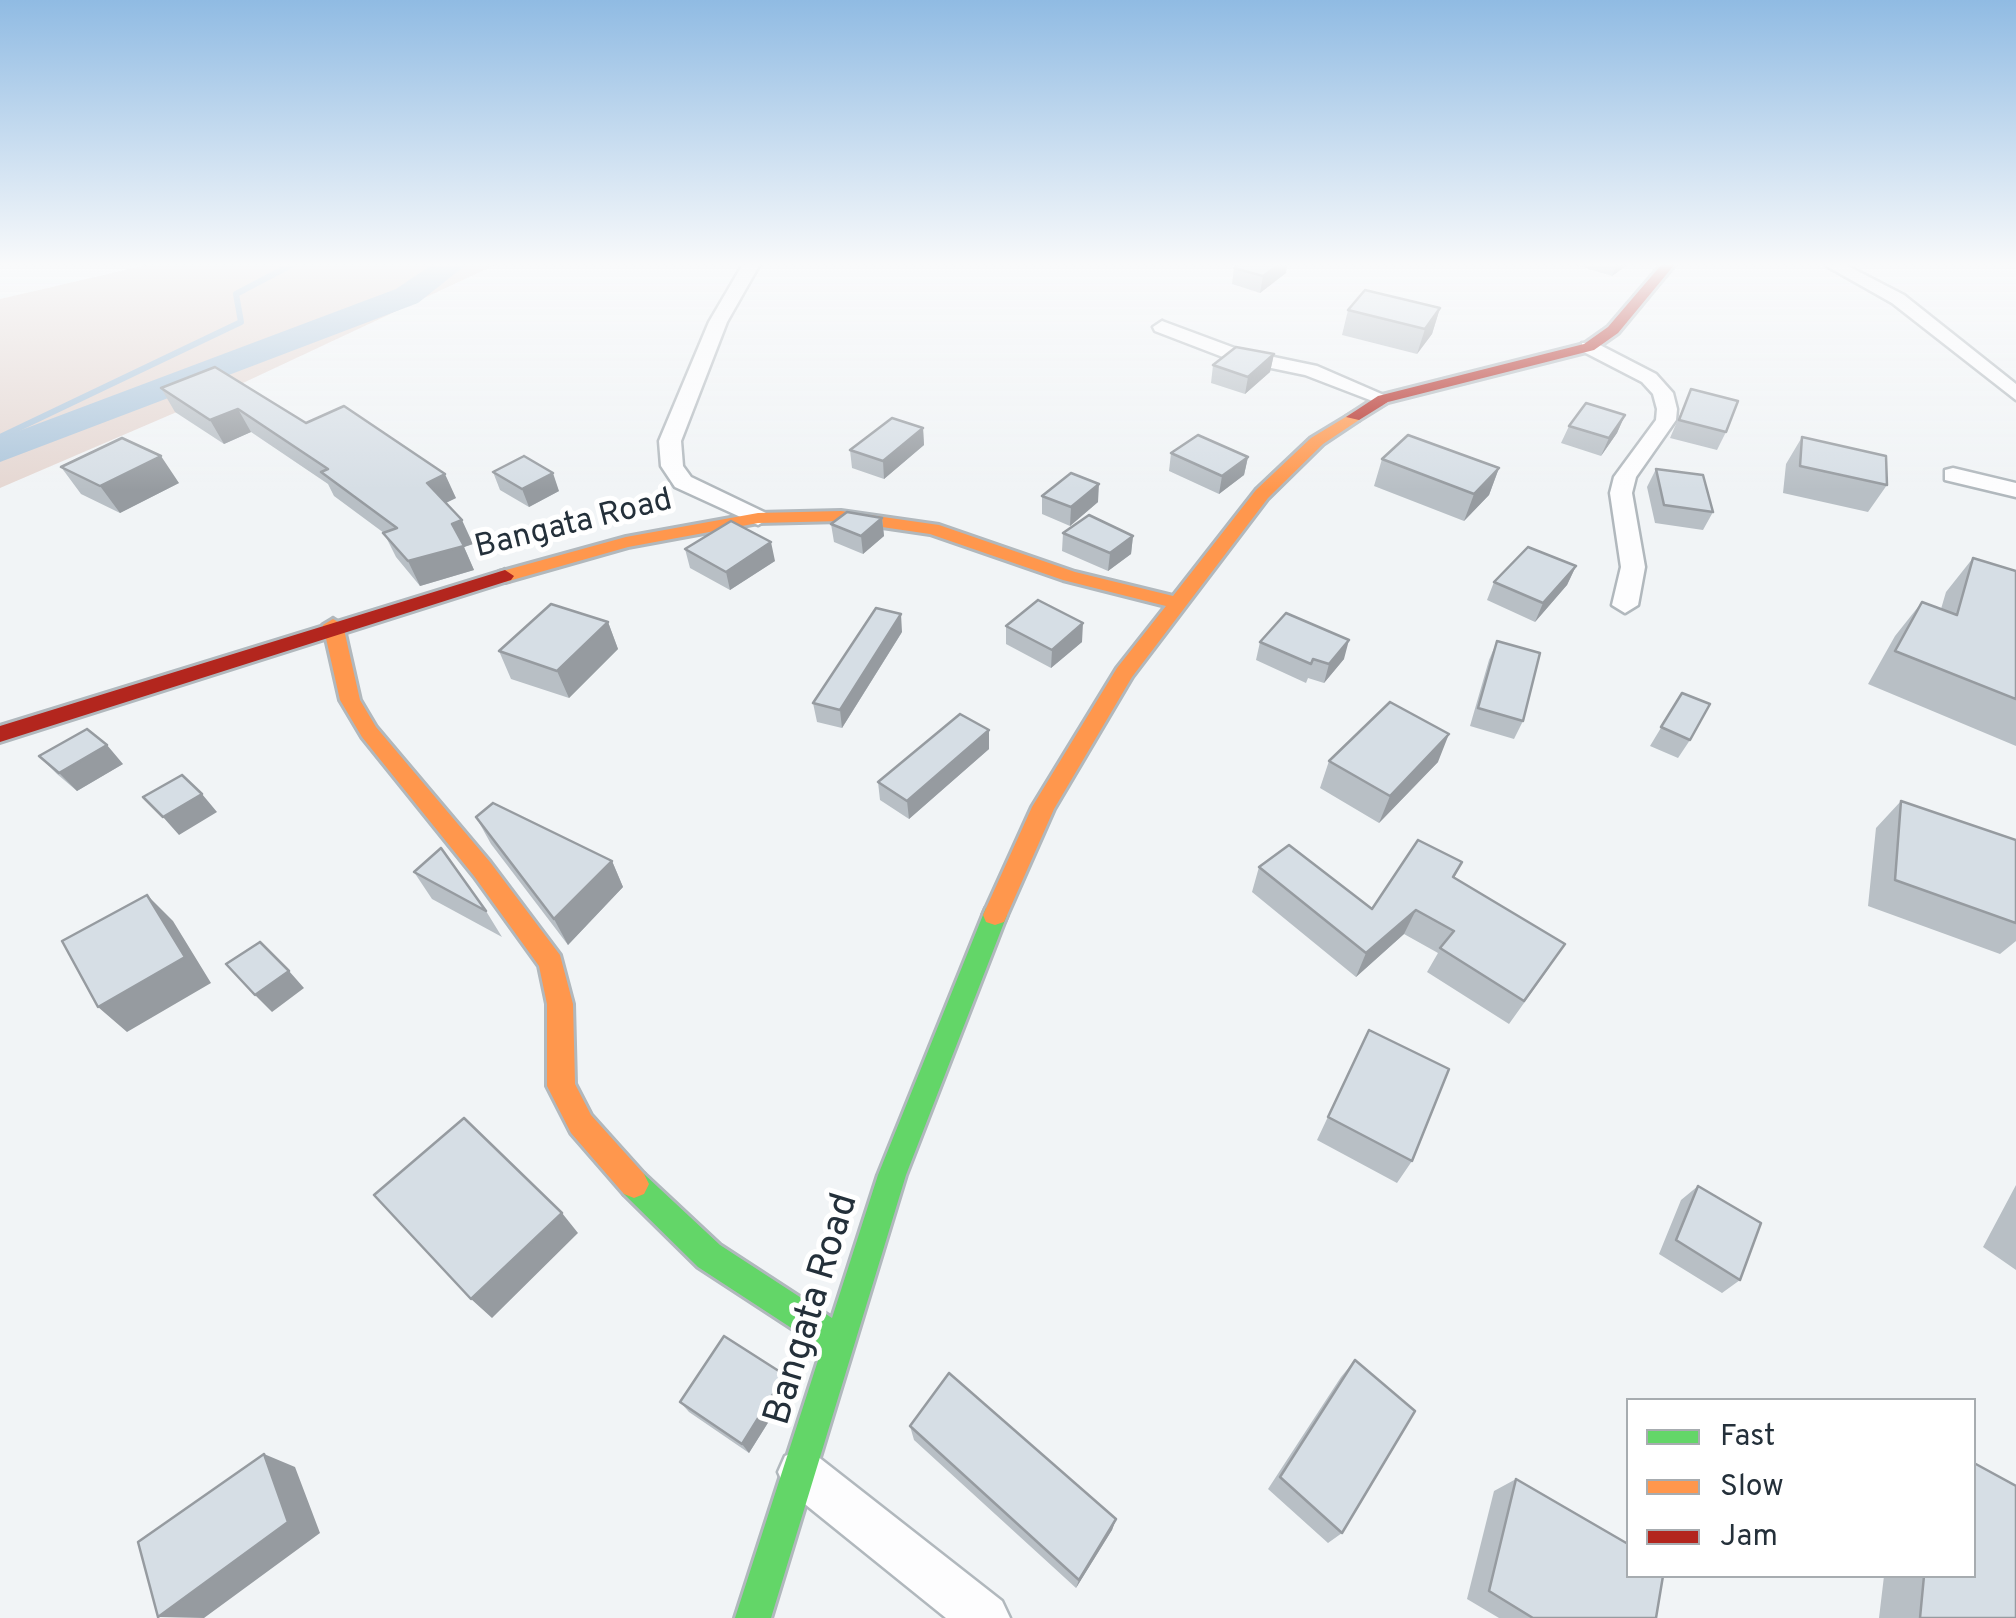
<!DOCTYPE html>
<style>
body{margin:0}
#map{position:relative;width:2016px;height:1618px;overflow:hidden;background:#f1f4f6;font-family:Overpass,sans-serif}
canvas{display:block}
.legend{position:absolute;left:1626px;top:1398px;width:350px;height:180px;box-sizing:border-box;background:#fff;border:2px solid #a7acb0;margin:0;padding:12px 18px;list-style:none;font-size:30px;color:#24303a}
.legend li{display:flex;align-items:center;gap:20px;height:50px}
.legend b{width:50px;border:2px solid #a7acb0}
</style>
<div id="map">
<canvas width="2016" height="1618"></canvas>
<ul class="legend">
<li><b style="height:12px;background:#63d668"></b>Fast</li>
<li><b style="height:12px;background:#ff974d"></b>Slow</li>
<li><b style="height:12px;background:#b3261e"></b>Jam</li>
</ul>
</div>
<script>
const c = document.querySelector('canvas').getContext('2d');
c.lineJoin = 'round';
function fillPath(path, color) {
  c.fillStyle = color;
  c.fill(path, 'evenodd');
}
function shape(rows) {
  const path = new Path2D();
  for (const r of rows) {
    path.moveTo(r[0], r[1]);
    for (let i = 2; i < r.length; i += 2) path.lineTo(r[i], r[i + 1]);
  }
  return path;
}
function strokePath(path, color, width, dash) {
  c.strokeStyle = color;
  c.lineWidth = width;
  c.lineCap = dash ? 'butt' : 'round';
  c.setLineDash(dash || []);
  c.stroke(path);
}
function write(font, color, halo, rows, align = 'center') {
  c.font = font + ' Overpass,sans-serif';
  c.lineWidth = 10;
  c.setLineDash([]);
  c.textBaseline = 'middle';
  c.strokeStyle = halo;
  c.fillStyle = color;
  for (const [text, x, y, turn = 0] of rows) {
    c.save();
    c.translate(x, y);
    c.rotate((+turn || 0) * Math.PI / 180);
    c.textAlign = isNaN(turn) ? turn : align;
    if (halo) c.strokeText(text, 0, 0);
    c.fillText(text, 0, 0);
    c.restore();
  }
}
fillPath(shape([
 [151,264,497,264,228,390,0,488,0,299]
]), '#e5d7d2');
strokePath(shape([
 [0,437,241,322,236,294,293,264]
]), '#adc6db', 6);
fillPath(shape([
 [433,264,467,264,418,303,0,462,0,438,396,289,433,264]
]), '#adc6db');
const street = shape([
 [743,264,760,264,727,322,681,441,683,466,691,477,766,513,770,518,758,525,675,487,661,466,659,441,709,322,743,264],
 [1823,264,1844,264,1904,295,2016,384,2016,400,1892,303,1823,264],
 [1162,321,1240,350,1317,366,1393,399,1383,405,1305,375,1228,359,1155,331,1153,327,1162,321],
 [1582,343,1596,343,1656,374,1673,393,1677,409,1676,420,1636,477,1632,493,1645,567,1638,605,1625,613,1612,605,1621,567,1610,493,1614,477,1656,420,1657,409,1653,394,1642,382,1582,351,1582,343],
 [1953,468,2016,483,2016,497,1945,480,1945,470,1953,468],
 [801,1449,817,1456,1002,1601,1010,1618,946,1618,785,1488,778,1472,785,1456,801,1449]
]);
const fast = shape([
 [995,905,1004,908,1007,915,906,1175,771,1618,735,1618,822,1348,698,1267,624,1194,619,1184,624,1174,634,1170,644,1174,720,1245,832,1318,878,1175,983,915,986,908,995,905]
]);
const slow = shape([
 [1354,412,1362,417,1359,420,1323,444,1268,498,1132,677,1054,809,1004,922,995,925,986,922,983,915,1032,807,1117,668,1166,606,1063,580,930,534,841,521,758,523,628,547,505,582,496,576,499,572,626,537,758,513,841,511,939,525,1075,572,1173,596,1256,490,1311,438,1354,412],
 [333,619,343,625,360,700,376,727,490,862,560,955,573,1004,575,1084,591,1115,644,1174,649,1184,644,1194,634,1198,624,1194,571,1133,547,1086,547,1004,539,966,474,876,362,737,340,700,323,625,333,619]
]);
const jam = shape([
 [1662,264,1675,264,1618,333,1594,350,1388,402,1359,420,1346,417,1378,396,1584,344,1608,327,1662,264],
 [505,570,514,576,511,580,0,742,0,726,505,570]
]);
strokePath(street, '#b1b8bd', 5);
strokePath(fast, '#b1b8bd', 6);
strokePath(slow, '#b1b8bd', 6);
strokePath(jam, '#b1b8bd', 6);
fillPath(street, '#fdfdfe');
fillPath(fast, '#63d668');
fillPath(slow, '#ff974d');
fillPath(jam, '#b3261e');
fillPath(shape([
 [1572,264,1629,264,1612,276],
 [1234,268,1286,273,1260,293,1232,284],
 [1440,308,1432,334,1417,354,1342,335,1348,310],
 [1274,354,1270,372,1245,394,1211,383,1213,365],
 [161,388,306,423,456,498,446,503,473,544,464,547,474,570,420,586,396,557,384,533,334,496,328,484,251,432,224,444,175,412],
 [1691,389,1726,432,1717,450,1670,438],
 [1625,415,1617,433,1601,456,1561,443,1569,426],
 [923,428,924,445,884,479,852,468,850,450],
 [1802,437,1887,485,1868,512,1783,493,1786,464],
 [1171,453,1248,457,1244,475,1219,494,1169,471],
 [1382,459,1499,468,1489,495,1464,521,1374,486],
 [61,467,179,483,120,513,81,494],
 [1656,469,1713,512,1703,530,1655,523,1647,487],
 [493,472,559,491,529,507,500,490],
 [1042,496,1098,502,1070,526,1042,514],
 [882,518,884,536,863,554,834,542,831,524],
 [1063,533,1133,536,1131,554,1108,571,1062,551],
 [685,549,775,561,730,590,690,568],
 [1973,558,2016,571,2016,746,1868,684,1895,636,1922,602,1941,609,1946,592],
 [1576,566,1567,585,1535,622,1487,600,1494,582],
 [608,622,618,649,569,698,511,679,499,651],
 [1006,626,1082,642,1051,668,1006,644],
 [902,632,842,728,817,722,813,703],
 [1497,641,1523,721,1514,739,1470,726,1489,660],
 [1260,642,1344,659,1324,683,1308,678,1306,683,1256,660],
 [1682,693,1690,740,1678,758,1650,746],
 [989,730,989,749,909,819,880,800,878,782],
 [39,756,123,764,77,791,57,774],
 [1329,761,1438,762,1379,823,1320,788],
 [1901,801,2016,840,2016,941,2000,954,1868,906,1876,828],
 [476,817,612,861,623,887,568,945,491,844],
 [1462,862,1454,878,1549,968,1509,1024,1427,972,1438,953,1404,934,1356,977,1252,892,1259,867,1372,909],
 [414,872,486,911,502,937,432,899],
 [1369,1030,1412,1161,1397,1183,1317,1140],
 [2016,1185,2016,1270,1983,1247],
 [1698,1186,1740,1280,1722,1293,1659,1254,1681,1200],
 [1355,1360,1342,1533,1328,1543,1268,1489,1341,1377],
 [785,1375,791,1386,749,1453,689,1412,680,1402],
 [910,1426,1116,1519,1112,1530,1076,1588,914,1440],
 [1516,1479,1656,1618,1499,1618,1467,1599,1494,1491],
 [1884,1576,1974,1576,2016,1618,1879,1618]
]), '#b8bfc5');
fillPath(shape([
 [1280,264,1287,264,1286,273,1260,293,1263,276],
 [1617,264,1629,264,1612,276],
 [1440,308,1432,334,1417,354,1425,329],
 [1274,354,1270,372,1245,394,1248,377],
 [238,409,251,432,224,444,210,420],
 [1625,415,1617,433,1601,456,1609,438],
 [923,428,924,445,884,479,883,461],
 [161,456,179,483,120,513,100,486],
 [1248,457,1244,475,1219,494,1222,476],
 [1499,468,1489,495,1464,521,1474,494],
 [553,473,559,491,529,507,522,489],
 [445,474,456,498,437,507,427,483],
 [1099,484,1098,502,1070,526,1071,507],
 [882,518,884,536,863,554,861,536],
 [462,520,473,544,464,547,474,570,420,586,408,561,452,524],
 [1133,536,1131,554,1108,571,1110,553],
 [771,542,775,561,730,590,726,572],
 [1576,566,1567,585,1535,622,1543,603],
 [901,614,902,632,842,728,840,710],
 [608,622,618,649,569,698,557,671],
 [1083,623,1082,642,1051,668,1052,650],
 [1349,640,1344,659,1324,683,1329,664],
 [989,730,989,749,909,819,907,801],
 [1449,734,1438,762,1379,823,1390,796],
 [107,745,123,764,77,791,59,773],
 [202,794,217,812,179,835,163,817],
 [612,861,623,887,568,945,554,919],
 [147,895,173,921,211,983,127,1032,98,1007],
 [1416,910,1404,934,1356,977,1366,953],
 [289,971,304,988,272,1012,255,995],
 [562,1213,578,1233,492,1318,471,1299],
 [785,1375,791,1386,749,1453,742,1444],
 [264,1454,295,1467,320,1533,204,1618,158,1617],
 [1116,1519,1112,1530,1076,1588,1079,1580]
]), '#969ba0');
const building = shape([
 [1239,264,1280,264,1263,276,1234,268,1239,264],
 [1365,290,1440,308,1425,329,1348,310,1365,290],
 [1236,347,1274,354,1248,377,1213,365,1236,347],
 [215,367,306,423,344,406,445,474,427,483,462,520,452,524,464,546,408,561,383,533,397,528,321,472,328,469,238,409,210,420,161,388,215,367],
 [1691,389,1738,401,1726,432,1679,420,1691,389],
 [1586,403,1625,415,1609,438,1569,426,1586,403],
 [892,418,923,428,883,461,850,450,892,418],
 [1198,435,1248,457,1222,476,1171,453,1198,435],
 [1408,435,1499,468,1474,494,1382,459,1408,435],
 [1802,437,1886,456,1887,485,1800,466,1802,437],
 [122,438,161,456,100,486,61,467,122,438],
 [524,456,553,473,522,489,493,472,524,456],
 [1656,469,1703,475,1713,512,1664,505,1656,469],
 [1071,473,1099,484,1071,507,1042,496,1071,473],
 [847,512,882,518,861,536,831,524,847,512],
 [1089,515,1133,536,1110,553,1063,533,1089,515],
 [731,521,771,542,726,572,685,549,731,521],
 [1528,547,1576,566,1543,603,1494,582,1528,547],
 [1973,558,2016,571,2016,699,1895,651,1922,602,1957,615,1973,558],
 [1038,600,1083,623,1052,650,1006,626,1038,600],
 [551,604,608,622,557,671,499,651,551,604],
 [876,608,901,614,840,710,813,703,876,608],
 [1286,613,1349,640,1329,664,1313,659,1311,664,1260,642,1286,613],
 [1497,641,1540,653,1523,721,1478,708,1497,641],
 [1682,693,1710,704,1690,740,1661,727,1682,693],
 [1390,702,1449,734,1390,796,1329,761,1390,702],
 [960,714,989,730,907,801,878,782,960,714],
 [87,729,107,745,59,773,39,756,87,729],
 [182,775,202,794,163,817,143,797,182,775],
 [1901,801,2016,840,2016,923,1895,880,1901,801],
 [493,803,612,861,554,919,476,817,493,803],
 [1418,840,1462,862,1453,877,1565,944,1524,1001,1440,948,1454,931,1416,910,1366,953,1259,867,1289,845,1372,909,1418,840],
 [441,848,486,911,414,872,441,848],
 [147,895,185,957,98,1007,62,941,147,895],
 [260,942,289,971,255,995,226,964,260,942],
 [1369,1030,1449,1069,1412,1161,1328,1117,1369,1030],
 [464,1118,562,1213,471,1299,374,1195,464,1118],
 [1698,1186,1761,1223,1740,1280,1676,1240,1698,1186],
 [724,1336,785,1375,742,1444,680,1402,724,1336],
 [1355,1360,1415,1411,1342,1533,1280,1477,1355,1360],
 [949,1373,1116,1519,1079,1580,910,1426,949,1373],
 [264,1454,288,1522,158,1617,138,1542,264,1454],
 [1974,1463,2016,1486,2016,1618,1920,1618,1924,1576,1974,1576,1974,1463],
 [1516,1479,1628,1544,1628,1576,1663,1576,1656,1618,1533,1618,1489,1591,1516,1479]
]);
fillPath(building, '#d6dee5');
strokePath(building, '#969ba0', 2.5);
const sky = c.createLinearGradient(0, 0, 0, 490);
sky.addColorStop(0, '#90bbe3');
sky.addColorStop(0.54, '#f9fafb');
sky.addColorStop(1, '#f9fafb00');
c.fillStyle = sky;
c.fillRect(0, 0, 2016, 490);
write('32px', '#24303a', '#fff', [
 ["Bangata Road",574,526,-14]
]);
write('38px', '#24303a', '#fff', [
 ["Bangata Road",814,1310,-73]
]);
</script>
